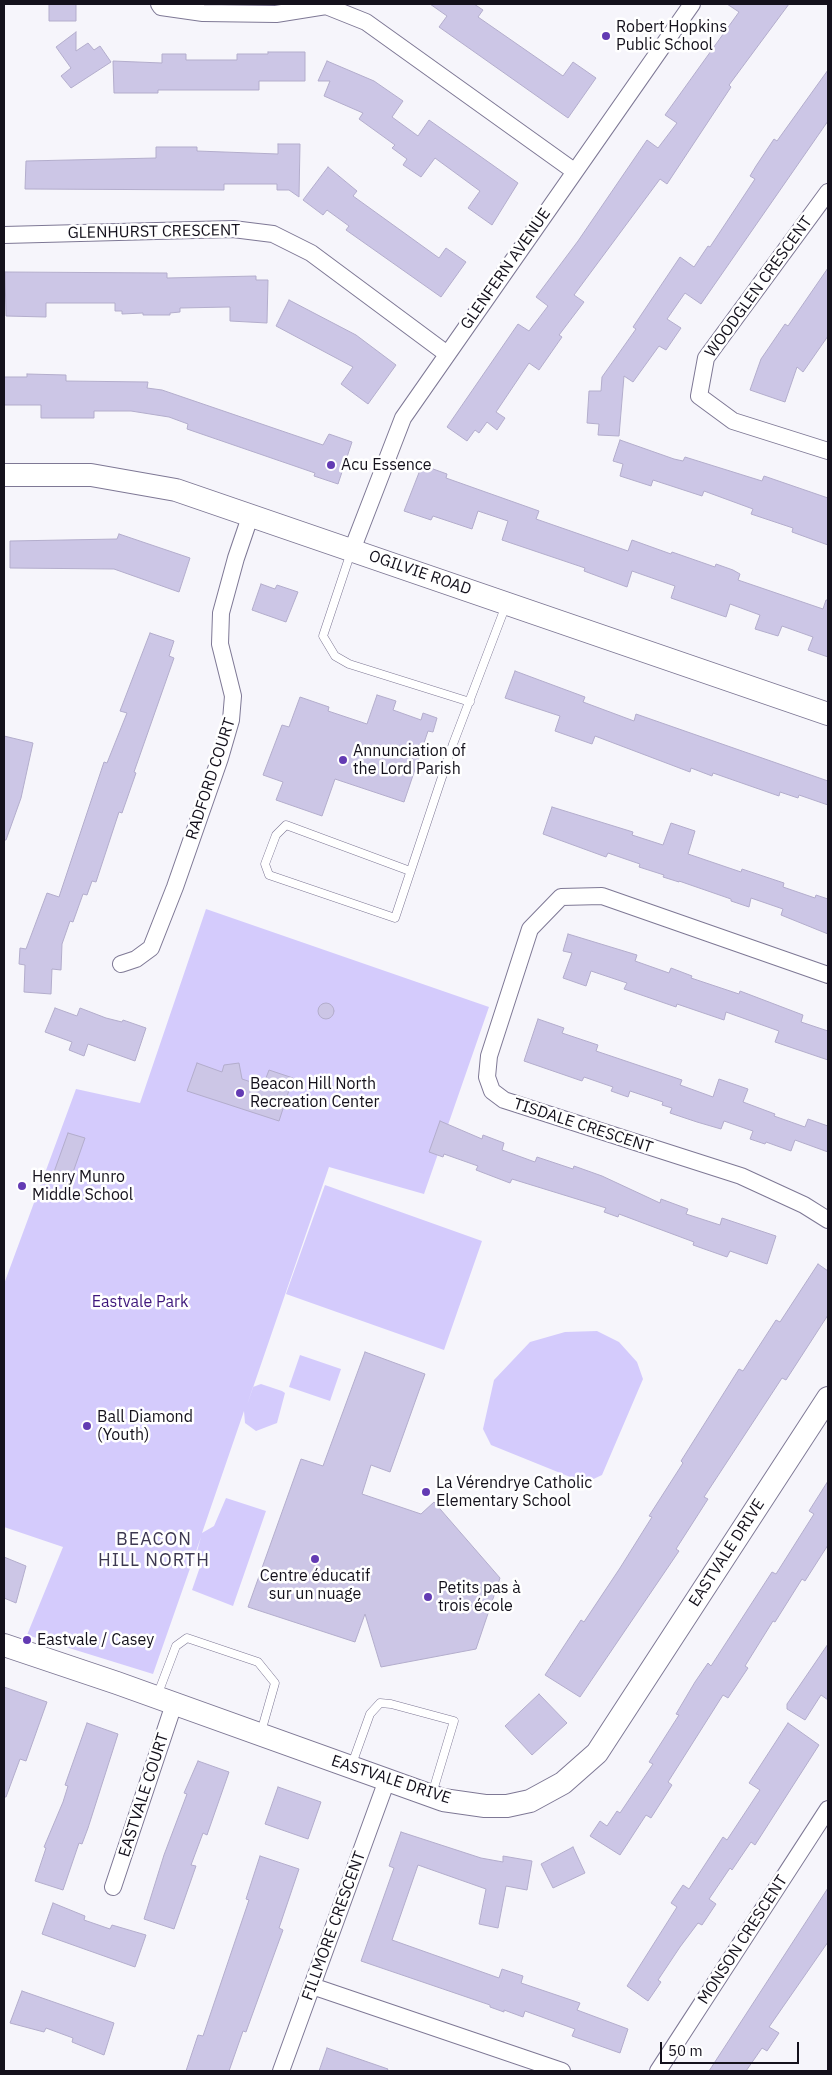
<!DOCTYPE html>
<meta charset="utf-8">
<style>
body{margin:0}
#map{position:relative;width:832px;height:2075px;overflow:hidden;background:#f6f5fb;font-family:"IBM Plex Sans",sans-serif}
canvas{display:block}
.frame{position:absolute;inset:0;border:5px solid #14111c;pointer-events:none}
.scale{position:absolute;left:660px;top:2042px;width:139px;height:22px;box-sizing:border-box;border:2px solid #14111c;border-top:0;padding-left:6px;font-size:15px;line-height:18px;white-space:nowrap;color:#14111c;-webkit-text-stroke:4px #fff;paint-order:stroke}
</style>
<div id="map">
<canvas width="832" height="2075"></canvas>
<div class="frame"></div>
<div class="scale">50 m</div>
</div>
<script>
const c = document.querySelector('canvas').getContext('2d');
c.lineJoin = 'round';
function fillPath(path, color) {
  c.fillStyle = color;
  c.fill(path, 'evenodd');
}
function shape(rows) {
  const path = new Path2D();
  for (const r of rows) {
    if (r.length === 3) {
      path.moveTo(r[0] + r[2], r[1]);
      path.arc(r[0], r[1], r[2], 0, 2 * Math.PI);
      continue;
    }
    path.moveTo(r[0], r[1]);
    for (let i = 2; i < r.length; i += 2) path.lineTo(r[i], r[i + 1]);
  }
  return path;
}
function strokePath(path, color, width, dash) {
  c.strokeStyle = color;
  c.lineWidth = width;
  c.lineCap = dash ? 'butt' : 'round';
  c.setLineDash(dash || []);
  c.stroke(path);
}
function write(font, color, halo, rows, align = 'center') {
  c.font = font + ' "IBM Plex Sans",sans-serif';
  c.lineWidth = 5;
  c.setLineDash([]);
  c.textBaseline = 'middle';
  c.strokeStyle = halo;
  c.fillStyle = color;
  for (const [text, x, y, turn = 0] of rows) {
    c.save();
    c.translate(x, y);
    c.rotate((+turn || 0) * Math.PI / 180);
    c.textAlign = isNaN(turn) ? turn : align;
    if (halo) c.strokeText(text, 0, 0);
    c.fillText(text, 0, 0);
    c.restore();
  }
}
fillPath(shape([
 [206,909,489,1007,424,1194,329,1167,247,1405,253,1387,261,1384,282,1391,285,1393,277,1423,256,1431,245,1423,244,1411,202,1533,214,1526,226,1498,266,1511,233,1606,192,1590,201,1564,196,1555,201,1537,153,1674,27,1635,63,1547,4,1527,4,1284,76,1089,140,1103],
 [325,1185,482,1241,444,1350,286,1294],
 [597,1331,619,1342,637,1362,643,1379,602,1475,585,1483,491,1445,483,1429,494,1380,530,1342,565,1332],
 [300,1355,341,1369,330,1401,289,1387]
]), '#d4cbfc');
const building = shape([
 [49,4,76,4,76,21,49,21,49,4],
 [430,4,474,4,483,10,478,17,563,76,573,62,596,78,568,118,439,27,447,16,430,4],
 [727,4,789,4,729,85,731,87,667,184,660,179,574,295,584,302,559,335,562,337,539,370,529,363,496,412,505,418,497,430,487,422,479,433,475,430,467,441,447,427,518,324,529,331,548,306,536,297,578,241,647,140,658,148,677,123,665,115,739,12,727,4],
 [76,32,76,51,88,43,94,50,100,46,111,62,71,88,61,76,71,68,56,47,76,32],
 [268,52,305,52,305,81,259,81,259,90,158,90,158,93,114,93,113,61,162,63,162,54,186,54,186,60,237,60,237,54,268,54,268,52],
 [327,61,374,81,403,101,392,117,418,136,429,120,518,183,492,225,468,208,480,191,435,158,421,177,403,165,407,159,392,148,395,145,359,119,363,113,324,96,330,81,318,81,327,61],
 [828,70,828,121,701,304,685,293,667,319,681,328,666,350,659,346,633,382,624,376,619,436,598,435,599,424,587,423,589,391,601,391,602,377,636,329,633,327,680,257,694,267,708,246,710,247,755,179,750,176,756,166,774,139,777,141,828,70],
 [278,144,300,144,299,197,289,190,277,190,277,184,224,184,224,190,25,189,26,161,156,158,156,147,197,147,197,151,278,154,278,144],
 [328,167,357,191,353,196,439,258,446,248,466,262,441,297,346,230,349,226,327,210,323,215,303,200,328,167],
 [828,268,828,336,803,372,797,367,785,402,750,390,761,359,785,324,788,326,828,268],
 [5,272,167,273,167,278,256,276,256,280,268,280,267,323,230,321,230,307,180,308,180,312,170,313,170,315,143,315,143,313,122,314,122,311,115,311,115,303,46,303,46,317,6,316,5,272],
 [289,300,356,335,396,365,368,404,341,384,353,367,276,326,289,300],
 [27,374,66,375,66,381,148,382,147,388,162,390,323,445,329,434,352,442,338,484,314,476,315,473,187,429,188,424,169,417,131,411,94,411,94,418,41,418,41,405,4,405,4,377,27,377,27,374],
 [620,440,674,459,683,461,685,457,762,481,764,476,828,498,828,545,792,532,793,528,751,514,753,509,704,491,702,496,653,480,651,486,620,476,623,464,613,461,620,440],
 [422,465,447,474,446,478,539,511,536,519,628,551,632,540,671,554,672,552,715,567,716,564,733,570,740,574,738,580,823,609,826,600,828,600,828,657,808,650,813,637,782,626,778,636,755,629,760,615,730,604,726,617,671,598,675,586,632,571,627,587,584,571,585,568,502,540,508,521,478,511,472,529,433,516,431,520,404,511,422,465],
 [119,534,190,558,179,592,114,569,10,568,10,541,117,539,119,534],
 [261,584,275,589,277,585,298,592,286,622,252,610,261,584],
 [150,633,174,641,169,656,174,658,134,772,136,773,122,813,119,812,96,882,92,881,87,895,83,894,73,922,70,921,62,944,61,970,52,969,51,994,24,992,25,965,19,964,20,948,26,949,47,893,59,897,104,762,107,763,127,713,120,711,150,633],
 [515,671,585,697,583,702,634,721,636,714,828,781,828,805,799,795,798,798,780,792,779,796,713,773,712,776,691,768,690,772,595,736,592,744,555,731,560,716,505,698,515,671],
 [377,695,396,701,393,710,421,720,423,713,437,718,433,732,428,731,404,802,335,779,322,816,276,800,283,782,263,775,282,725,289,727,300,697,329,707,328,711,367,724,377,695],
 [4,736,33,743,21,798,6,840,4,840,4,736],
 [552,807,633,832,632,835,663,845,671,823,695,831,688,854,741,872,742,869,784,883,783,887,815,898,816,895,828,899,828,934,781,915,783,909,751,898,749,907,731,901,731,899,679,881,679,882,663,877,664,875,639,867,640,864,608,853,606,857,543,834,552,807],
 [568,934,637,955,635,961,669,973,671,968,692,976,691,978,739,994,740,991,803,1015,801,1022,828,1031,828,1060,775,1042,779,1031,726,1012,724,1020,677,1004,676,1007,624,989,627,983,591,971,586,986,563,978,572,953,563,951,568,934],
 [326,1011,8],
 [55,1008,77,1016,80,1008,106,1018,122,1022,123,1020,146,1028,135,1061,88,1044,84,1056,69,1050,72,1042,45,1032,55,1008],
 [538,1019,564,1028,562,1033,598,1045,596,1051,682,1080,680,1085,713,1097,719,1079,748,1089,743,1102,775,1114,774,1116,805,1127,808,1119,828,1126,828,1152,795,1140,791,1151,766,1142,765,1144,750,1139,753,1131,724,1121,721,1129,697,1122,670,1113,672,1108,662,1105,663,1102,630,1091,628,1097,611,1091,613,1087,584,1077,582,1081,524,1061,538,1019],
 [197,1063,222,1072,224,1065,239,1063,242,1079,263,1086,269,1070,293,1078,279,1121,187,1091,197,1063],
 [440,1121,482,1139,483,1135,504,1143,502,1150,535,1162,537,1157,573,1169,574,1166,602,1176,660,1203,661,1199,688,1209,686,1214,720,1225,722,1218,776,1236,767,1264,730,1251,727,1257,693,1245,694,1242,651,1226,619,1214,618,1217,604,1212,606,1208,512,1179,510,1183,476,1170,478,1166,444,1154,443,1157,429,1152,440,1121],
 [68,1133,85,1138,71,1178,54,1172,68,1133],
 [818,1264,828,1271,828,1315,786,1380,782,1378,704,1497,708,1499,676,1549,679,1551,580,1697,545,1675,581,1620,584,1622,620,1568,652,1517,649,1516,683,1463,681,1461,739,1369,743,1371,776,1320,780,1322,818,1264],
 [365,1352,425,1374,390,1472,371,1465,362,1494,421,1514,434,1502,500,1578,476,1649,381,1667,365,1614,355,1642,248,1607,301,1459,323,1466,365,1352],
 [828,1481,828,1545,805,1581,802,1579,775,1622,773,1621,745,1666,748,1668,728,1698,723,1695,668,1782,672,1785,651,1818,646,1815,620,1855,590,1836,600,1821,607,1826,617,1811,620,1813,653,1764,649,1762,679,1715,676,1714,695,1682,708,1663,711,1666,772,1572,776,1574,814,1514,809,1511,828,1481],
 [4,1557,26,1566,16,1603,4,1598,4,1557],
 [828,1644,828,1700,821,1695,805,1720,787,1709,787,1704,828,1644],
 [4,1687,47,1702,26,1761,20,1759,6,1797,4,1797,4,1687],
 [539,1694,567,1723,532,1755,505,1726,539,1694],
 [87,1723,118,1734,88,1828,82,1844,79,1843,63,1890,35,1881,46,1848,44,1847,63,1802,68,1786,65,1785,87,1723],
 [788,1723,819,1745,755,1845,751,1842,732,1870,730,1868,709,1899,716,1904,702,1925,698,1923,680,1947,658,1980,661,1982,648,2001,627,1986,677,1907,671,1903,683,1885,689,1889,723,1837,727,1840,760,1790,749,1783,788,1723],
 [198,1761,229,1772,207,1835,203,1833,191,1865,196,1866,174,1929,144,1919,164,1855,187,1794,184,1793,198,1761],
 [278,1787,321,1802,308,1839,265,1824,278,1787],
 [401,1832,481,1858,503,1862,503,1856,532,1861,527,1890,506,1886,498,1928,479,1924,486,1889,418,1865,392,1940,499,1978,502,1969,523,1976,521,1983,580,2003,577,2010,628,2029,620,2053,572,2036,575,2029,525,2011,523,2017,504,2010,504,2012,490,2007,490,2005,361,1961,394,1868,389,1866,401,1832],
 [573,1847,585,1873,553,1888,541,1864,573,1847],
 [260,1856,299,1869,279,1928,283,1930,275,1952,246,2032,243,2031,229,2071,186,2071,198,2035,203,2036,249,1900,246,1899,260,1856],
 [828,1888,828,1942,769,2027,779,2033,767,2051,762,2048,746,2071,709,2071,828,1888],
 [53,1903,85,1916,84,1920,110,1929,112,1925,146,1935,135,1967,42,1934,53,1903],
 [22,1991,114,2023,104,2055,72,2042,73,2038,46,2028,44,2032,10,2023,22,1991],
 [327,2048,388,2069,387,2071,319,2071,327,2048]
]);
fillPath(building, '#ccc6e6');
strokePath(building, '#b3adcc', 1);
const lane = shape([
 [351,552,323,636,335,656,349,664,470,702],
 [410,871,286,825,276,835,265,864,269,875,395,918,453,744,506,605],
 [157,1696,176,1646,187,1638,258,1662,275,1683,261,1732],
 [352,1764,370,1714,380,1703,391,1704,454,1721,432,1794]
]);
const street = shape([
 [159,4,161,7,203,13,276,14,326,6,366,22,574,171],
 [828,192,706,358,699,396,733,421,828,451],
 [4,235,233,229,273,234,311,253,447,354],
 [352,550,403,418,692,4],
 [121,964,136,959,151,948,175,887,220,758,231,720,233,696,220,644,221,613,236,558,251,514],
 [828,975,602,896,561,897,530,929,489,1056,487,1077,492,1091,504,1100,741,1176,804,1205,828,1220],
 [113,1887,174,1704],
 [312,1986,562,2071],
 [281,2071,387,1780],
 [658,2071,828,1809]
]);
const secondary = shape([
 [4,475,91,475,176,490,828,714],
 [4,1645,117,1683,443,1800,485,1806,507,1806,530,1801,563,1783,597,1753,828,1398]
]);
strokePath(lane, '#7e7895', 9);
strokePath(street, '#7e7895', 18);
strokePath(secondary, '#7e7895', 24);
strokePath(lane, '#fff', 8);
strokePath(street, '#fff', 16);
strokePath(secondary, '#fff', 22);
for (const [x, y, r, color] of [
 [606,36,5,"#633bb3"],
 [331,465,5,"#633bb3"],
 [343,760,5,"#633bb3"],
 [240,1093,5,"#633bb3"],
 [22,1186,5,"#633bb3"],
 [87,1426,5,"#633bb3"],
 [426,1492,5,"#633bb3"],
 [315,1559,5,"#633bb3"],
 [428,1597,5,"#633bb3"],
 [27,1640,5,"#633bb3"]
]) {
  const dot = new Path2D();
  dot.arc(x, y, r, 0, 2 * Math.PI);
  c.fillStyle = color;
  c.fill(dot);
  strokePath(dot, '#fff', 2);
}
write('16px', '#14111c', '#fff', [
 ["Robert Hopkins",616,27],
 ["Public School",616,45],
 ["Acu Essence",341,465],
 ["Annunciation of",353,751],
 ["the Lord Parish",353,769],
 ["Beacon Hill North",250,1084],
 ["Recreation Center",250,1102],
 ["Henry Munro",32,1177],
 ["Middle School",32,1195],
 ["Ball Diamond",97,1417],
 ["(Youth)",97,1435],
 ["La Vérendrye Catholic",436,1483],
 ["Elementary School",436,1501],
 ["Centre éducatif",315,1576,"center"],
 ["sur un nuage",315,1594,"center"],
 ["Petits pas à",438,1588],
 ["trois école",438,1606],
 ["Eastvale / Casey",37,1640]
], 'left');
write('16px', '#14111c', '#fff', [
 ["GLENHURST CRESCENT",154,232,-1],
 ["GLENFERN AVENUE",506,269,-55],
 ["WOODGLEN CRESCENT",759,287,-54],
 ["OGILVIE ROAD",420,573,19],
 ["RADFORD COURT",211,779,-72],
 ["TISDALE CRESCENT",583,1126,18],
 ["EASTVALE DRIVE",727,1553,-57],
 ["EASTVALE DRIVE",391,1780,18],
 ["EASTVALE COURT",144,1795,-72],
 ["FILLMORE CRESCENT",334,1926,-70],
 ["MONSON CRESCENT",743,1940,-57]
]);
write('16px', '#3e177c', '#fff', [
 ["Eastvale Park",140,1302]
]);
c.letterSpacing = '1px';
write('18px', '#3d3851', '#fff', [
 ["BEACON",154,1540],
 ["HILL NORTH",154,1561]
]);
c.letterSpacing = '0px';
</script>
